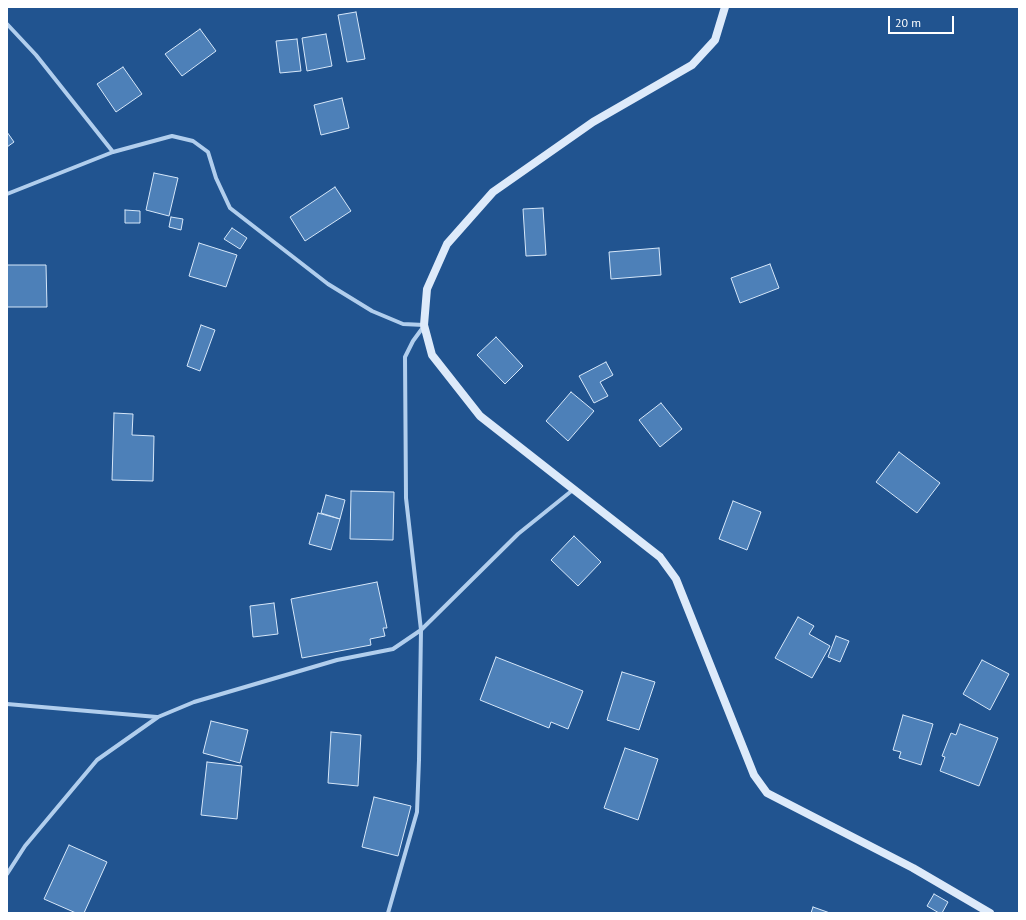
<!DOCTYPE html>
<style>
body{margin:0}
#map{position:relative;width:1026px;height:920px;overflow:hidden;background:#215490;font-family:"PT Sans",sans-serif}
canvas{display:block}
.frame{position:absolute;inset:0;border:8px solid #fff;pointer-events:none}
.scale{position:absolute;left:888px;top:16px;width:66px;height:18px;box-sizing:border-box;border:2px solid #fff;border-top:0;padding-left:5px;font-size:12px;line-height:14px;white-space:nowrap;color:#fff;-webkit-text-stroke:3px #215490;paint-order:stroke}
</style>
<div id="map">
<canvas width="1026" height="920"></canvas>
<div class="frame"></div>
<div class="scale">20 m</div>
</div>
<script>
const c = document.querySelector('canvas').getContext('2d');
c.lineJoin = 'round';
function fillPath(path, color) {
  c.fillStyle = color;
  c.fill(path, 'evenodd');
}
function shape(rows) {
  const path = new Path2D();
  for (const r of rows) {
    path.moveTo(r[0], r[1]);
    for (let i = 2; i < r.length; i += 2) path.lineTo(r[i], r[i + 1]);
  }
  return path;
}
function strokePath(path, color, width, dash) {
  c.strokeStyle = color;
  c.lineWidth = width;
  c.lineCap = dash ? 'butt' : 'round';
  c.setLineDash(dash || []);
  c.stroke(path);
}
const building = shape([
 [356,12,365,59,347,62,338,15,356,12],
 [200,29,216,51,182,76,165,54,200,29],
 [326,34,332,66,307,71,302,38,326,34],
 [297,39,301,71,280,73,276,41,297,39],
 [123,67,142,94,116,112,97,84,123,67],
 [342,98,349,128,321,135,314,105,342,98],
 [7,132,14,142,7,147,7,132],
 [154,173,178,178,169,216,146,210,154,173],
 [335,187,351,211,305,241,290,217,335,187],
 [543,208,546,255,526,256,523,209,543,208],
 [125,210,140,211,140,223,125,223,125,210],
 [171,217,183,219,181,230,169,227,171,217],
 [232,228,247,238,240,249,224,239,232,228],
 [199,243,237,255,226,287,189,276,199,243],
 [659,248,661,275,611,279,609,252,659,248],
 [770,264,779,288,740,303,731,278,770,264],
 [7,265,46,265,47,307,7,307,7,265],
 [201,325,215,330,200,371,187,366,201,325],
 [496,337,523,366,505,384,477,355,496,337],
 [606,362,613,375,600,382,608,396,594,403,579,376,606,362],
 [571,392,594,411,568,441,546,421,571,392],
 [661,403,682,429,660,447,639,420,661,403],
 [114,413,133,414,132,435,154,436,153,481,112,480,114,413],
 [899,452,940,483,917,513,876,482,899,452],
 [351,491,394,492,393,540,350,539,351,491],
 [326,495,345,500,340,519,321,513,326,495],
 [733,501,761,512,747,550,719,539,733,501],
 [318,513,340,519,331,550,309,544,318,513],
 [574,536,601,562,578,586,551,560,574,536],
 [377,582,387,628,383,628,385,636,370,639,371,645,302,658,291,599,377,582],
 [274,603,278,634,253,637,250,606,274,603],
 [798,617,814,626,809,634,830,646,812,678,775,658,798,617],
 [836,636,849,641,840,662,828,657,836,636],
 [496,657,583,691,568,729,551,722,549,728,480,700,496,657],
 [982,660,1009,674,990,710,963,694,982,660],
 [622,672,655,682,639,730,607,720,622,672],
 [903,715,933,724,921,765,899,758,901,752,893,750,903,715],
 [211,721,248,730,240,763,203,753,211,721],
 [960,724,998,738,979,786,940,771,945,757,942,756,951,733,956,735,960,724],
 [331,732,361,735,358,786,328,783,331,732],
 [625,748,658,759,638,820,604,808,625,748],
 [207,762,242,766,237,819,201,815,207,762],
 [374,797,411,806,398,856,362,847,374,797],
 [69,845,107,862,84,913,76,913,44,899,69,845],
 [934,894,948,902,942,913,939,913,927,906,934,894],
 [813,907,830,913,811,913,813,907]
]);
fillPath(building, '#4d80b8');
strokePath(building, '#d6e7f9', 1);
strokePath(shape([
 [7,24,36,55,113,152],
 [7,194,113,152,172,136,193,141,208,152,216,178,230,208,328,284,372,311,403,324,424,325],
 [7,704,157,717],
 [7,874,25,846,97,760,158,717,194,702,337,660,393,649,421,630,518,534,574,489],
 [388,913,417,812,419,760,421,630,406,498,405,357,413,341,424,326]
]), '#b1ceed', 4);
strokePath(shape([
 [725,7,715,40,692,65,593,122,493,192,447,244,427,289,424,325,432,355,480,416,660,557,676,579,754,775,767,793,913,868,990,913]
]), '#ddeafa', 8);
</script>
